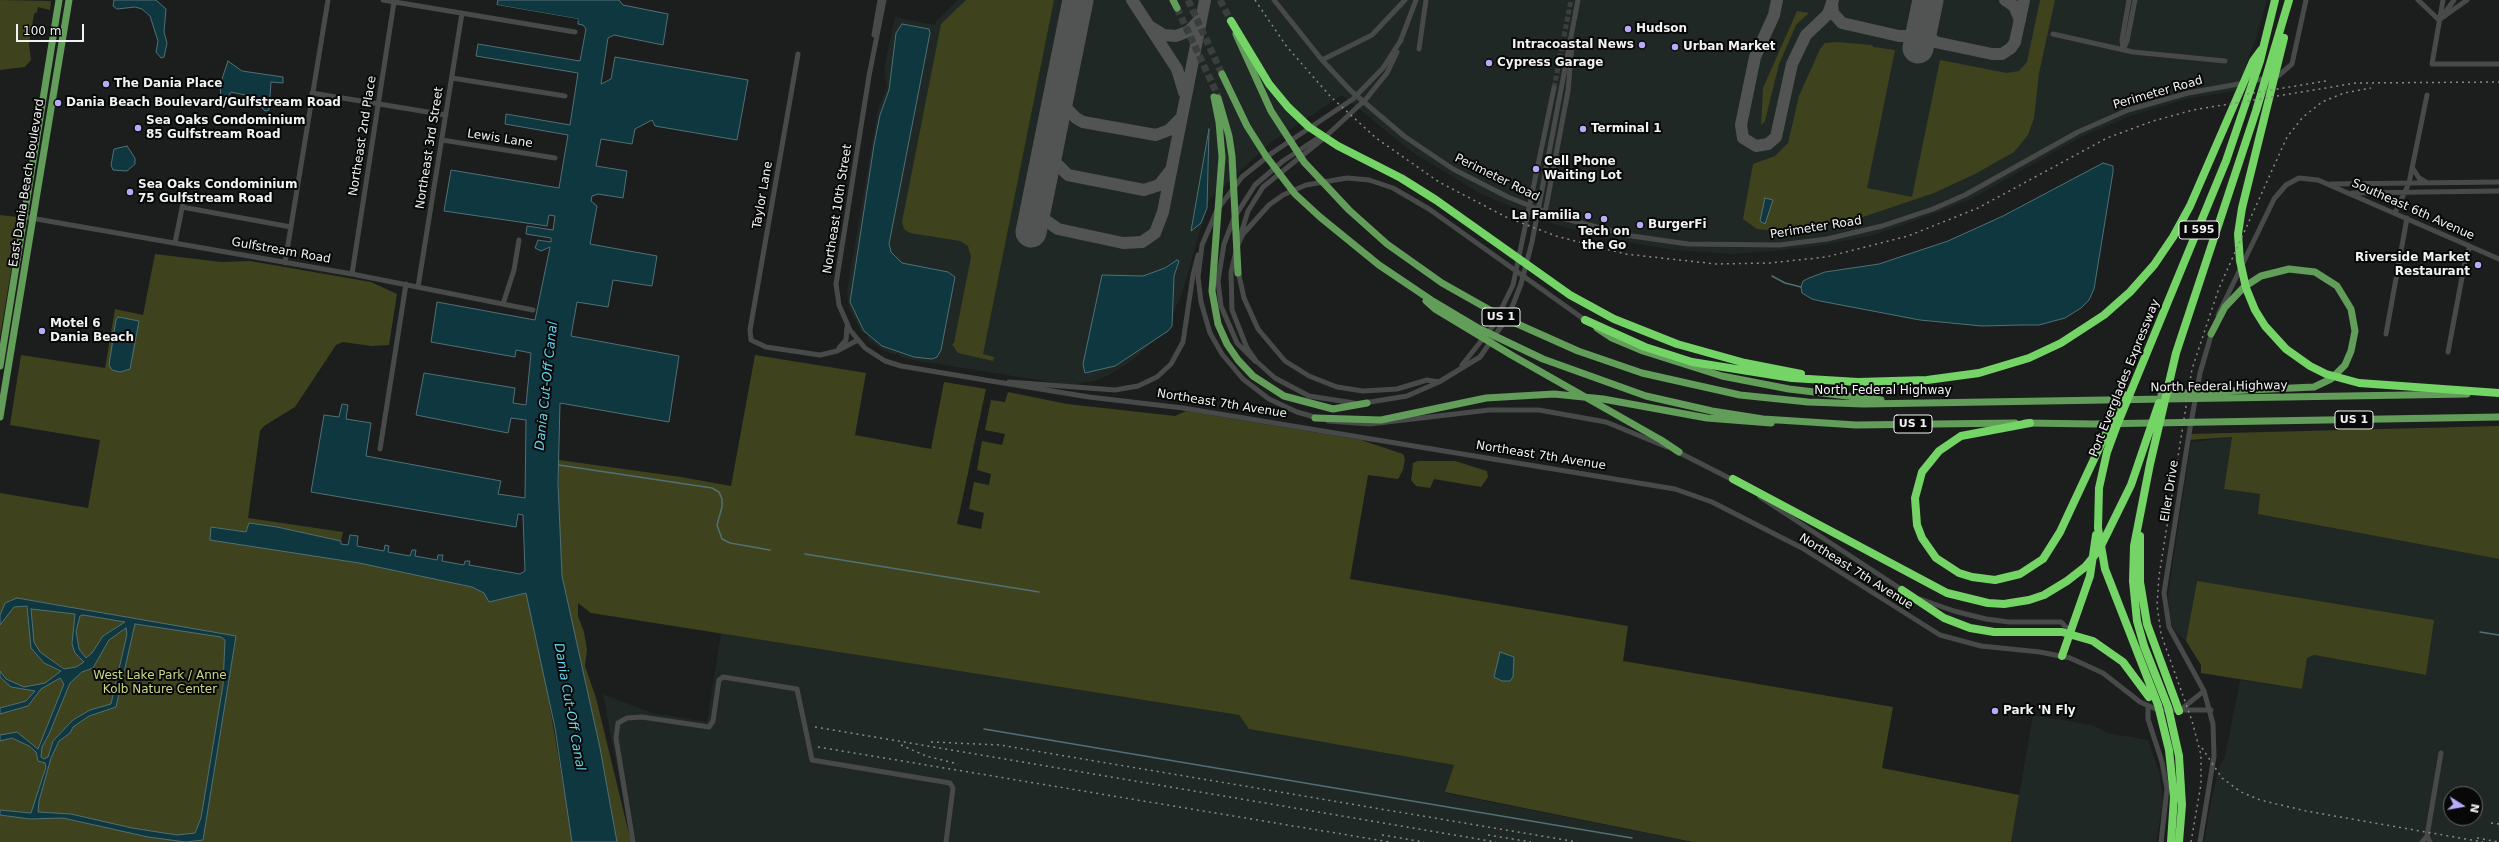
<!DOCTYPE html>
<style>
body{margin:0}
#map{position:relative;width:2499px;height:842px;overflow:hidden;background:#1b1e1c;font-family:"DejaVu Sans",sans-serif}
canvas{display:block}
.north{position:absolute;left:2443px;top:786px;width:40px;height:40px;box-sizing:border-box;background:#070807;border:1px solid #656665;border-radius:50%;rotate:101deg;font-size:11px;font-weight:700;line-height:16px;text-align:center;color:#f1f3f2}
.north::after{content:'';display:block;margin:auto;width:14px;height:18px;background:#b7abf8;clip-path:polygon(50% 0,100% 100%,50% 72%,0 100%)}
.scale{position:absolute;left:16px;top:24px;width:68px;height:18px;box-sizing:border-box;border:2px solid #f1f3f2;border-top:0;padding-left:5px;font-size:12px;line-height:14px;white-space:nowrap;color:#f1f3f2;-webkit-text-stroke:3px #070807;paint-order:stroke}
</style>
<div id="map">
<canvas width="2499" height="842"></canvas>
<div class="north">N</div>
<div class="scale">100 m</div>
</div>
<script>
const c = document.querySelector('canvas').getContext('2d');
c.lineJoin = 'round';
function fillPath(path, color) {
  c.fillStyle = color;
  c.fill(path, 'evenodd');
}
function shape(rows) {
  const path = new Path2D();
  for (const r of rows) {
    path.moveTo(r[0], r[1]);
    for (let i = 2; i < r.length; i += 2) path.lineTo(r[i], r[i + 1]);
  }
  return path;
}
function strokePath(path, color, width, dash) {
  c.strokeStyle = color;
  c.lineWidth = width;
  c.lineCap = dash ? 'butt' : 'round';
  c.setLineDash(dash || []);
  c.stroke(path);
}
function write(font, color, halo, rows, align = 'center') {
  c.font = font + ' "DejaVu Sans",sans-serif';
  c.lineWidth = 4;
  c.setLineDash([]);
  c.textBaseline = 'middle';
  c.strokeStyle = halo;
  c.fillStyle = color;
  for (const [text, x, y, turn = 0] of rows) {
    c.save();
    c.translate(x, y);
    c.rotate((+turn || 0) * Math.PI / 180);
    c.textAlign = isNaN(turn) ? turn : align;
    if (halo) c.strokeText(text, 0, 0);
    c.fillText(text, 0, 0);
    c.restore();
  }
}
fillPath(shape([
 [958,0,2267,0,2256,39,2236,91,2186,99,2130,116,2081,137,1973,198,1939,212,1874,235,1818,246,1774,251,1730,254,1675,250,1620,241,1556,225,1481,194,1412,152,1342,95,1270,143,1209,200,1180,300,1157,338,1133,360,1109,375,1094,381,1069,385,913,360,901,357,897,353,895,355,884,351,868,339,868,336,861,331,849,308,847,291,878,109,887,87,884,68,895,17,935,25,936,21],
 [2232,437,2224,489,2260,494,2258,514,2499,559,2499,842,2204,842,2212,797,2220,765,2225,757,2240,680,2302,689,2307,658,2314,655,2425,675,2197,581,2186,641,2175,631,2169,618,2168,595,2191,442],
 [2451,794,2475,794,2475,818,2451,818],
 [721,633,1239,715,1249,729,1454,765,1445,793,1692,842,631,842,603,694,652,713,707,722],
 [2033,715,2092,725,2108,733,2148,740,2160,775,2163,802,2156,842,2011,842]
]), '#1f2824');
fillPath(shape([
 [0,0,51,1,50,10,38,7,37,12,34,14,29,44,31,60,25,67,0,70],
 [966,0,1054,0,983,354,994,357,993,361,958,353,952,344,954,343,971,257,968,246,960,241,910,233,904,229,902,222,941,24],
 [2040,0,2055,0,2039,73,2034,118,2028,135,2014,152,1975,174,1934,193,1863,217,1776,231,1757,229,1743,219,1753,164,1775,156,1788,143,1799,96,1820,49,1825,43,1836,42,1872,45,1873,47,1895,50,1867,188,1912,197,1940,60,2007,73,2019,71,2027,62],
 [1797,11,1809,13,1796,25,1779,64,1765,121,1761,125,1763,88],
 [0,215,18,217,17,222,19,223,0,337],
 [155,254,221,262,250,261,371,282,397,294,389,345,371,346,343,342,336,345,295,407,264,426,260,431,248,518,343,532,341,541,277,527,249,523,246,532,211,527,529,586,573,842,0,842,0,493,88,508,100,440,10,425,21,355,105,368,115,309,143,315],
 [755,355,866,373,855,435,931,449,944,382,986,389,957,524,981,529,984,513,969,509,974,482,989,485,991,474,977,470,982,441,1002,445,1005,434,985,430,991,400,1005,402,1008,392,1067,404,1175,416,1186,411,1361,440,1403,454,1405,459,1403,470,1398,479,1368,475,1350,579,1628,626,1623,661,1893,707,1882,768,2019,795,2011,842,1693,842,1445,792,1454,765,1249,729,1239,715,591,613,578,603,578,616,584,632,587,650,585,666,596,698,631,842,617,842,600,748,562,576,558,518,559,460,681,477,731,486],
 [2499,426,2499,559,2258,514,2260,494,2224,489,2232,437,2188,440,2189,434],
 [1418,461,1455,461,1487,471,1488,477,1481,487,1434,479,1430,488,1416,486,1411,480,1412,473,1413,463],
 [2197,581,2434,620,2426,675,2314,655,2307,658,2302,689,2201,673,2201,665,2186,641]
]), '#3e431e');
const water = shape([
 [114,0,156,0,166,9,164,32,167,43,164,57,161,58,156,52,158,41,150,16,142,9,135,7,117,9,113,6,114,0],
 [498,0,619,0,623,5,668,14,663,45,614,35,608,38,601,84,611,79,615,57,748,80,737,140,655,126,652,120,635,129,632,144,601,139,596,166,627,171,623,198,598,194,592,196,591,201,597,206,590,244,657,256,652,286,613,280,608,307,577,302,571,336,679,356,669,422,560,403,558,483,562,576,600,748,617,842,572,842,555,728,526,593,489,602,484,593,472,587,359,563,210,540,211,527,246,532,249,523,277,527,341,541,341,544,348,545,350,535,358,536,357,546,384,551,385,545,389,546,388,552,410,556,412,550,416,550,415,556,437,560,438,555,443,555,442,561,464,565,465,561,470,561,469,565,520,574,525,571,523,515,518,514,516,527,311,492,324,415,339,417,342,404,348,405,346,419,371,423,366,456,501,481,498,494,525,498,526,420,511,418,508,433,416,415,424,373,515,388,513,403,526,405,531,353,516,350,515,357,431,342,437,302,535,320,550,247,541,251,535,248,538,240,551,242,551,238,526,234,527,226,553,230,555,216,549,215,547,226,444,211,451,170,559,188,568,135,505,124,506,114,570,125,578,73,476,56,478,44,580,61,586,29,583,25,578,24,578,19,497,5,498,0],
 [902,24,929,29,930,33,889,244,891,252,902,263,948,272,955,277,941,350,937,357,932,359,914,357,882,346,864,331,850,302,874,145,880,115,889,90,896,33,902,24],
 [228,61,242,71,283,77,283,83,271,82,269,110,265,111,262,108,260,100,255,97,231,92,228,97,221,97,220,85,228,61],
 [1209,129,1207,208,1201,223,1191,231,1209,129],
 [127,146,135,158,135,164,127,171,113,170,111,165,114,149,127,146],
 [2103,163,2113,166,2113,172,2094,289,2089,300,2081,308,2065,318,2039,325,2021,325,1982,326,1920,320,1820,301,1812,299,1802,293,1801,287,1803,281,1809,278,1825,272,1879,264,1948,241,2003,216,2103,163],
 [1765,198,1773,200,1765,224,1760,221,1765,198],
 [1177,260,1179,261,1174,276,1172,326,1168,331,1115,366,1085,373,1083,364,1102,275,1143,276,1165,268,1177,260],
 [118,317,139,321,130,369,120,372,112,370,109,365,116,320,118,317],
 [17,598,236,636,203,840,186,842,148,837,63,818,30,819,0,815,0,810,31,813,46,767,45,763,38,761,36,752,29,746,12,738,0,741,0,735,17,732,38,749,64,684,60,678,41,689,28,706,0,714,0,708,26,701,35,691,11,687,0,677,0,671,6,679,24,687,45,683,61,671,44,663,31,648,27,606,14,607,0,625,0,615,5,603,17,598],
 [31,609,75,614,72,644,75,653,84,662,76,667,64,669,40,652,34,642,31,609],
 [83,615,125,622,103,636,92,653,86,658,79,649,76,631,80,616,83,615],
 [135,624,221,637,225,640,223,685,201,818,195,833,177,835,132,828,71,814,38,812,39,801,51,758,59,741,70,733,73,727,89,716,116,707,135,624],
 [126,628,127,634,111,704,90,710,73,720,53,741,48,757,44,759,41,757,42,747,49,734,70,683,82,672,93,668,109,640,126,628],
 [1500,652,1514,657,1513,677,1510,681,1502,681,1494,677,1500,652]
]);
fillPath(water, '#0e3740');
strokePath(water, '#526f75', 1);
fillPath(shape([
 [497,5,578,19,578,21,496,7]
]), '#1b1e1c');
strokePath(shape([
 [1772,276,1785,283,1801,287],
 [559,465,712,488,719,492,722,499,722,507,717,525,722,539,730,543,770,550],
 [805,554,1039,592],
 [2480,632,2499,635],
 [984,729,1632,838]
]), '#526f75', 1.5);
strokePath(shape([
 [1132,0,1177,69,1184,92],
 [1777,0,1774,15,1755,57,1741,125,1743,138,1756,146,1768,144,1776,137,1792,64,1806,35,1828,14,1833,0],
 [2005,0,2014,6,2020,20],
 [1832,4,1833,13,1842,23,1899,36,1907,36,1916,32,1924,21],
 [1074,16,1082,0],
 [1924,21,1927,34,1935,42,1992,54,2002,54,2011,48,2015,42,2024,0],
 [1151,27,1164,35,1176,36,1189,31,1201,18],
 [1062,79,1061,97,1065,107,1076,118,1083,122,1156,135,1169,130,1181,118],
 [1051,135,1050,151,1054,161,1068,175,1144,190,1159,185,1170,171],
 [1035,213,1058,229,1123,243,1142,242,1155,233,1163,212,1205,0]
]), '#515452', 12);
strokePath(shape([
 [1918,48,1928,0],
 [1031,232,1078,0]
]), '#515452', 31);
strokePath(shape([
 [1554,88,1571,0]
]), '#3b3e3c', 5, [5, 2.5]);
strokePath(shape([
 [1188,0,1222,74],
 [1220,0,1231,21],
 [1177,8,1218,96]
]), '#3b3e3c', 7, [7, 3.5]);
strokePath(shape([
 [383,0,575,32],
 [884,0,869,76,836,284,839,305,850,330,865,348,885,361,901,366,991,381,1089,397,1183,408,1675,489,1712,502,1802,548,1940,635,1981,646,2040,652,2070,658,2103,673,2140,702,2158,710,2211,710],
 [1274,0,1322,60,1351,91,1404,136,1453,169,1508,197,1558,217,1632,236,1688,244,1779,245,1827,239,1882,226,1933,209,1965,195,2078,132,2128,110,2188,93,2244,83],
 [2418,0,2439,20],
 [2443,0,2432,64,2499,64],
 [2442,17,2454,0],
 [2439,20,2467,0],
 [2053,34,2133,52,2225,61],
 [874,35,880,0],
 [1400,42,1416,0],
 [1419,49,1426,0],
 [2123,49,2122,40,2129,0],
 [2123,50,2127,41,2135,0],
 [798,54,750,330,751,340,766,347,820,355,837,351,858,340],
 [1322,60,1372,35,1405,0],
 [452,78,565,96],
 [2252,81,2278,76,2292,64,2306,0],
 [312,93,446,115],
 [442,140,555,158],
 [2412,167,2419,178,2426,182],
 [2330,184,2499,182],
 [2352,193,2499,191],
 [182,207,291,227],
 [1545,213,1568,91,1572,46],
 [2395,213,2409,183,2427,95],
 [25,217,352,274,533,310],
 [1240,237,1248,211,1263,187,1324,138,1366,99,1387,73,1397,52],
 [175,243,188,178],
 [285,263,328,0],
 [1238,271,1244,298,1258,329,1285,361,1309,376,1337,387,1363,391,1397,389,1427,380,1439,382],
 [352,274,394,2],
 [418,287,462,13],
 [503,304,514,270,519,240],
 [2218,315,2274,199,2286,185,2299,178,2318,180,2499,259],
 [2386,334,2407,218],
 [839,348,846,340,847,327],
 [2448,352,2466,256,2470,247],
 [1255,361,1237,343,1221,306,1218,281,1224,244,1234,218,1255,185,1283,161,1321,136],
 [1462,365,1493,326,1513,285,1554,88],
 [1009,382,1115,390,1138,386,1157,377,1171,364,1183,342,1193,275,1198,255],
 [1354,403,1309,396,1275,378,1256,361,1247,348,1232,310,1231,272,1237,247,1243,234,1269,205,1283,195,1306,185,1347,178,1369,180,1393,188,1429,209,1585,320],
 [1364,403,1407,396,1439,382,1480,357,1509,315,1521,284,1532,242,1578,0],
 [1318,418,1297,412,1269,399,1243,379,1222,354,1210,333,1201,302,1198,277,1202,245,1217,210,1242,177,1272,153,1353,99,1383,68,1401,40],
 [1328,421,1370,424,1489,410,1539,410,1606,422,1667,447],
 [380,449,406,284],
 [1676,451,1735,481],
 [1760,497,1904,591],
 [1920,599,1954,611,1986,619,2009,622,2061,622,2070,631],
 [2148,707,2148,719,2162,762,2167,789,2161,842],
 [2179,711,2204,691],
 [2427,836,2430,842],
 [633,842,616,738,618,723,627,718,642,717,709,727,713,721,719,680,723,677,797,689,812,760,950,783,953,788,946,842],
 [2200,842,2214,756,2213,724,2204,691,2169,627,2164,593,2189,434,2200,373,2212,332],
 [2422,842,2427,836,2441,753]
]), '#474a49', 5);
strokePath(shape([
 [1173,0,1177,8],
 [1236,34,1271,111,1304,162,1349,210,1387,244,1442,283,1504,318,1578,351,1642,373,1740,395,1808,402,1864,404,2467,394],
 [1222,74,1247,126,1266,156,1295,194,1320,217,1379,265,1431,300,1478,328,1543,359,1646,396,1712,411,1763,419,1856,425,2015,423],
 [1214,97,1219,122,1222,157,1212,291,1218,324,1227,344,1238,360,1253,376,1284,396,1333,409,1367,403],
 [1218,98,1229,136,1232,156,1238,273],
 [1426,301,1435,309,1513,356,1661,440,1679,452],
 [1597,328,1612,338,1643,351,1722,376,1789,389,1881,400],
 [0,366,59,0],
 [2161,394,2314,387,2331,379,2345,365,2351,351,2355,331,2351,309,2337,286,2315,272,2289,269,2261,276,2244,287,2225,307,2211,334],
 [0,417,69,0],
 [1315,418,1381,420,1486,398,1554,394,1603,399,1707,418,1771,423],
 [2025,423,2094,424,2499,417]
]), '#629d5a', 7);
strokePath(shape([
 [1231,21,1269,84,1288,107,1309,127,1338,146,1401,178,1436,200,1570,295,1614,319,1677,344,1745,363,1801,374],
 [2284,38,2242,208,2238,234,2240,261,2246,288,2255,310,2265,326,2286,349,2310,366,2326,374,2359,383,2499,393],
 [1585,320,1645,347,1692,362,1792,378,1858,382,1927,380,1979,373,2029,358,2061,343,2104,315,2130,292,2154,265,2173,237,2190,206,2253,61,2261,50],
 [2030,423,1961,436,1939,451,1922,472,1915,498,1917,525,1922,538,1936,558,1959,573,1972,577,1995,580,2020,574,2043,559,2060,532,2124,395],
 [1733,479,1947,593,1988,603,2004,604,2029,600,2044,595,2067,581,2085,567,2099,550,2131,485,2159,403],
 [2140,536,2140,582,2147,624,2179,711],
 [1902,590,1944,618,1970,628,1994,632,2062,632,2093,641,2123,662,2149,697],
 [2062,656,2090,576,2096,535],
 [2171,842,2174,797,2169,750,2158,705,2105,569,2098,528,2099,488,2107,452,2117,425,2226,161,2260,61,2275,0],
 [2179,842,2182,805,2179,756,2168,707,2144,646,2137,621,2133,581,2134,546,2150,464,2176,353,2256,111,2289,0]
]), '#74d465', 8);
strokePath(shape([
 [1255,0,1287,47,1331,97,1376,138,1439,182,1506,217,1556,236,1625,254,1716,264,1770,263,1826,257,1908,236,1978,208,2107,138,2153,121,2193,110,2356,83,2499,82],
 [2241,95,2326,81],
 [815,727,1496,842],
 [931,742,1000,745,1577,842],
 [901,745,926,756,958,764],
 [818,747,1390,842],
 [2202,748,2222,778,2241,792,2260,800,2306,811,2483,842],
 [2491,823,2499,824],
 [1382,835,1424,842],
 [1488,835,1531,842],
 [2477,838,2499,842],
 [2191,842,2201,784,2201,755,2192,721,2161,634,2157,605,2159,576,2192,369,2219,288,2287,137,2303,117,2322,102,2344,93,2371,88]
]), '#878a88', 1.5, [2, 4]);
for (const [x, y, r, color] of [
 [1628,29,4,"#b7abf8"],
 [1642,45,4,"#b7abf8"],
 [1675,47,4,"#b7abf8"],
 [1489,63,4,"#b7abf8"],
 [106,84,4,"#b7abf8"],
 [58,103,4,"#b7abf8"],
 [138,128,4,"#b7abf8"],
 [1583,129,4,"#b7abf8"],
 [1536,169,4,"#b7abf8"],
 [130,192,4,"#b7abf8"],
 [1588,216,4,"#b7abf8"],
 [1604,219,4,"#b7abf8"],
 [1640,225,4,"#b7abf8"],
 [2478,265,4,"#b7abf8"],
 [42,331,4,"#b7abf8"],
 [1995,711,4,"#b7abf8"]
]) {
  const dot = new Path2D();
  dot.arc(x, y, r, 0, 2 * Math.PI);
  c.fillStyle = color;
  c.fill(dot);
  strokePath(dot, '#070807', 1.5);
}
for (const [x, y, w] of [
 [2199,230,40],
 [1501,317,38],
 [2354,420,38],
 [1913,424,38]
]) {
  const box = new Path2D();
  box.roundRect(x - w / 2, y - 9, w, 18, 3);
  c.fillStyle = '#070807';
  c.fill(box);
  strokePath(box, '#f1f3f2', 1);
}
write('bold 11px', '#f1f3f2', null, [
 ["I 595",2199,230],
 ["US 1",1501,317],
 ["US 1",2354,420],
 ["US 1",1913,424]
]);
write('bold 12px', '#f1f3f2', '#070807', [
 ["Hudson",1636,29],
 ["Intracoastal News",1634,45,"right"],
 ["Urban Market",1683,47],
 ["Cypress Garage",1497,63],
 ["The Dania Place",114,84],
 ["Dania Beach Boulevard/Gulfstream Road",66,103],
 ["Sea Oaks Condominium",146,121],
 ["85 Gulfstream Road",146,135],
 ["Terminal 1",1591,129],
 ["Cell Phone",1544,162],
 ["Waiting Lot",1544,176],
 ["Sea Oaks Condominium",138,185],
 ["75 Gulfstream Road",138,199],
 ["La Familia",1580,216,"right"],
 ["BurgerFi",1648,225],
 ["Tech on",1604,232,"center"],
 ["the Go",1604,246,"center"],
 ["Riverside Market",2470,258,"right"],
 ["Restaurant",2470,272,"right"],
 ["Motel 6",50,324],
 ["Dania Beach",50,338],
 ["Park 'N Fly",2003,711]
], 'left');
write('12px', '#f1f3f2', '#070807', [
 ["Perimeter Road",2158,93,-16],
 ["Northeast 2nd Place",363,136,-81],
 ["Lewis Lane",500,139,9],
 ["Northeast 3rd Street",430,148,-81],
 ["Perimeter Road",1497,178,26],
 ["East Dania Beach Boulevard",27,183,-81],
 ["Taylor Lane",763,195,-80],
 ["Northeast 10th Street",838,209,-81],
 ["Southeast 6th Avenue",2413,210,24],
 ["Perimeter Road",1816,228,-9],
 ["Gulfstream Road",281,251,10],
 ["Port Everglades Expressway",2125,378,-68],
 ["North Federal Highway",2219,387,-1],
 ["North Federal Highway",1883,391],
 ["Northeast 7th Avenue",1222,404,9],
 ["Northeast 7th Avenue",1541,456,9],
 ["Eller Drive",2170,491,-81],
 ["Northeast 7th Avenue",1856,572,32]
]);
write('12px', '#cad784', '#070807', [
 ["West Lake Park / Anne",160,676],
 ["Kolb Nature Center",160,690]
]);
write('italic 13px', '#64d4ef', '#070807', [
 ["Dania Cut-Off Canal",547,386,-84],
 ["Dania Cut-Off Canal",569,707,80]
]);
</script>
